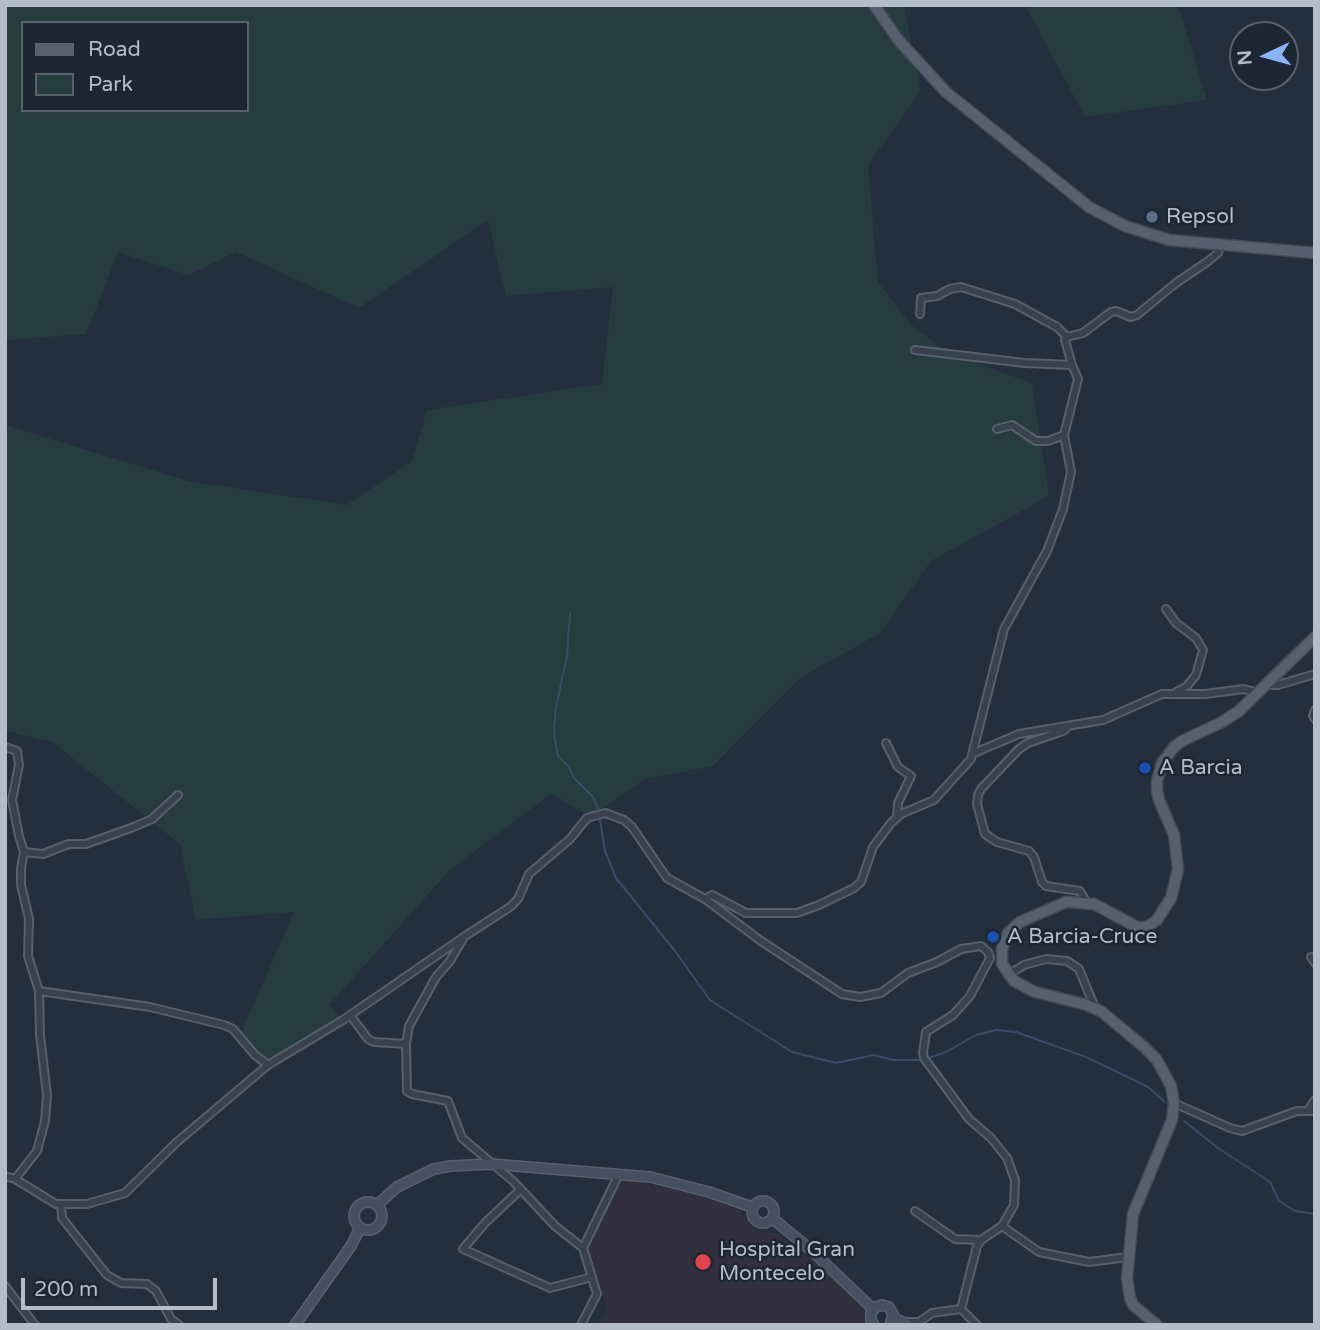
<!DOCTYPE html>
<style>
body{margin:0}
#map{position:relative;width:1320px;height:1330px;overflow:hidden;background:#242f3e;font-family:"Varela Round",sans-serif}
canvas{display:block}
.frame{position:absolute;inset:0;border:7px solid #b4bcc9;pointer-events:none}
.legend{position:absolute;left:21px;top:21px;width:228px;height:91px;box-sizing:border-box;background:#1d2633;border:2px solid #59626f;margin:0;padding:9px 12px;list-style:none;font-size:21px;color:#b4bcc9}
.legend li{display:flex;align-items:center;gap:14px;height:35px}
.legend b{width:35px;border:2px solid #59626f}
.north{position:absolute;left:1229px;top:21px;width:70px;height:70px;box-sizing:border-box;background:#1d2633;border:2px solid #59626f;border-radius:50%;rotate:265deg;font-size:19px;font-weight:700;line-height:28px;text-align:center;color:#b4bcc9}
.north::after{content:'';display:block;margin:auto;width:24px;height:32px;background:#8ab4f8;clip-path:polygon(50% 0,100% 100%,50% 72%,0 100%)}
.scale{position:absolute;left:21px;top:1278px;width:196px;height:32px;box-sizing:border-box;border:4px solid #b4bcc9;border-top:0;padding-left:9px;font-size:21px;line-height:24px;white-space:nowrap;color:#b4bcc9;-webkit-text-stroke:5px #1d2633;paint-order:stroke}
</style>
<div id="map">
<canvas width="1320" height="1330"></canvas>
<div class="frame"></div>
<ul class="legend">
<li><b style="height:9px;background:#56606e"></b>Road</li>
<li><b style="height:19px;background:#263c3f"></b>Park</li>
</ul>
<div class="north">N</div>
<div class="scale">200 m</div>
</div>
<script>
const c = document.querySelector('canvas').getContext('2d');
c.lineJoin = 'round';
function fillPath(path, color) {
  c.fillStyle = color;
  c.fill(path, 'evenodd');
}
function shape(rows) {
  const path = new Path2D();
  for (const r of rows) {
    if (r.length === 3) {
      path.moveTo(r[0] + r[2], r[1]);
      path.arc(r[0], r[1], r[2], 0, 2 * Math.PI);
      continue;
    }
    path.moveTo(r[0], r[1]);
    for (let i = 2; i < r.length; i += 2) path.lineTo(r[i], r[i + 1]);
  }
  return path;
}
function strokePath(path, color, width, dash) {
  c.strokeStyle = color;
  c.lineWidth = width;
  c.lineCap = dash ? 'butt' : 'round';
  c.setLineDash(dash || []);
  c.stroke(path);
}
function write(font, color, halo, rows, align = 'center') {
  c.font = font + ' "Varela Round",sans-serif';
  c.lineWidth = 5;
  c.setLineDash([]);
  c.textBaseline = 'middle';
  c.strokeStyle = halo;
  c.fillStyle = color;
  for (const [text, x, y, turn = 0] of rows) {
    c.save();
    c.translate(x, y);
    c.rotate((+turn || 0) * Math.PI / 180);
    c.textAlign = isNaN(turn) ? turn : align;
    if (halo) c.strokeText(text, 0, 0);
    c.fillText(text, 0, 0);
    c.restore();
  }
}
fillPath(shape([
 [621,1179,691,1193,740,1210,755,1231,775,1233,834,1276,866,1308,873,1325,593,1325,608,1315,587,1247]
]), '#32303f');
fillPath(shape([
 [5,5,904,5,921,91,868,165,878,282,911,325,949,354,1032,383,1049,496,931,561,880,633,800,678,713,766,646,779,590,817,551,794,449,871,329,1005,343,1020,268,1065,236,1044,294,912,196,920,180,844,52,742,5,731,5,425,188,481,347,505,412,461,427,410,602,384,613,287,506,296,488,220,359,308,236,252,188,275,118,252,86,334,8,340,5,338],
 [23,23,247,23,247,110,23,110],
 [1025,5,1178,5,1207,100,1085,117]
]), '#263c3f');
strokePath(shape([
 [570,613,567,656,556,707,554,732,556,746,558,756,568,766,574,778,593,797,598,809],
 [600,820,605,851,616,878,675,951,710,1000,792,1052,836,1063,874,1055,893,1060,919,1060],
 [929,1058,946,1052,976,1035,996,1030,1016,1032,1086,1057,1148,1087,1165,1102],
 [1184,1121,1218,1148,1270,1182,1279,1201,1295,1211,1315,1214]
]), '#394c67', 2);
const street = shape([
 [920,314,921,298,937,296,950,289,961,287,1015,304,1057,327,1067,337],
 [915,350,1025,363,1072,365],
 [997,429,1012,425,1036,441,1048,441,1064,435],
 [1166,609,1176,623,1196,638,1203,650,1196,675,1187,686,1173,694],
 [1266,685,1278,685,1315,674],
 [1315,710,1313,716,1315,719],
 [1067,728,1063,731,1028,743,1019,749,981,789,978,795,977,804,985,834,997,842,1029,851,1034,857,1042,882,1046,886,1080,891,1087,903],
 [886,743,898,767,911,776,898,803,897,817],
 [5,747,17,751,19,765,12,800,19,836,24,852,21,868,21,885,29,919,28,956,39,991,40,1035,47,1095,45,1121,37,1151,15,1179],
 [972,754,1019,734,1103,720,1162,694,1205,694,1244,689,1258,693],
 [24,852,43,854,69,844,86,844,131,828,152,819,178,795],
 [705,899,712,895,746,913,797,913,819,905,854,888,861,882,873,847,891,823,901,814,934,800,971,759,1004,629,1047,551,1063,509,1071,472,1064,435,1078,379,1072,365,1065,340,1067,337,1083,333,1111,312,1116,311,1131,317,1137,315,1176,283,1207,262,1218,253,1221,244],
 [1311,957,1315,963],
 [1008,975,1024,965,1046,959,1067,961,1079,969,1095,1008],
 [39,991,150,1007,224,1025,233,1029,255,1055,268,1065],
 [350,1015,368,1039,374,1042,406,1044,407,1091,412,1094,448,1101,462,1138,513,1181,555,1226,583,1248,597,1294,581,1325],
 [406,1044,409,1026,436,977,450,961,464,937],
 [1174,1103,1230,1128,1242,1131,1297,1111,1315,1111],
 [1308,1110,1315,1100],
 [5,1176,15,1179,56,1204,87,1204,125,1193,177,1142,268,1065,343,1020,465,936,510,907,518,899,529,874,570,839,587,818,605,813,624,820,632,827,667,878,705,899,761,941,842,994,860,997,881,993,908,973,937,962,961,949,981,946,988,952,990,958,970,996,953,1015,926,1032,923,1053,924,1058,969,1119,991,1138,1007,1158,1015,1180,1014,1205,1002,1226,981,1240,977,1246,961,1309,932,1313,919,1322,905,1322],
 [520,1190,485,1223,463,1249,550,1288,592,1277],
 [61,1204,62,1218,107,1275,121,1283,147,1284,156,1291,171,1319,179,1325],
 [915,1211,955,1239,981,1240],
 [1002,1226,1039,1252,1089,1262,1128,1257],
 [583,1248,619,1174],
 [5,1286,35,1325],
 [961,1309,977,1325]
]);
const secondary = shape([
 [763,1212,11],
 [368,1216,14],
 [377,1205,397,1187,434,1169,451,1166,491,1164,650,1177,709,1192,752,1207],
 [772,1218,811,1250,873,1309],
 [893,1317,908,1325],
 [295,1325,351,1246,360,1228],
 [874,1325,871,1320,871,1312,876,1307,882,1305,889,1307,893,1314,890,1325]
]);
const primary = shape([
 [874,5,900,42,946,92,1089,207,1125,226,1169,240,1315,253],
 [1157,1325,1133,1305,1130,1298,1127,1278,1133,1214,1172,1120,1174,1103,1171,1086,1157,1060,1144,1047,1102,1012,1087,1005,1035,992,1014,981,1002,964,1002,949,1008,933,1020,922,1066,902,1094,904,1137,927,1147,927,1157,920,1171,898,1178,869,1174,835,1159,800,1157,791,1157,781,1162,763,1174,747,1182,741,1222,722,1239,711,1315,637]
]);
strokePath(street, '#565f6c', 10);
strokePath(secondary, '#565f6c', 12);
strokePath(primary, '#414a57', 13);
strokePath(street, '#38414e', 6);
strokePath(secondary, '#465061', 9);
strokePath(primary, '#56606e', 10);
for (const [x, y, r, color] of [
 [1152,217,7,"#5c6f8a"],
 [1145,768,7,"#1a4fb4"],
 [993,937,7,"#1a4fb4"],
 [703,1262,9,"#e0444e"]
]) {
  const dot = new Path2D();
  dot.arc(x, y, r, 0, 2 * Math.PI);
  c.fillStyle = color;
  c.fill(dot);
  strokePath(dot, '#1d2633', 2.5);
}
write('21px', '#b4bcc9', '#1d2633', [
 ["Repsol",1166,217],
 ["A Barcia",1159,768],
 ["A Barcia-Cruce",1007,937],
 ["Hospital Gran",719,1250],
 ["Montecelo",719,1274]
], 'left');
</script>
